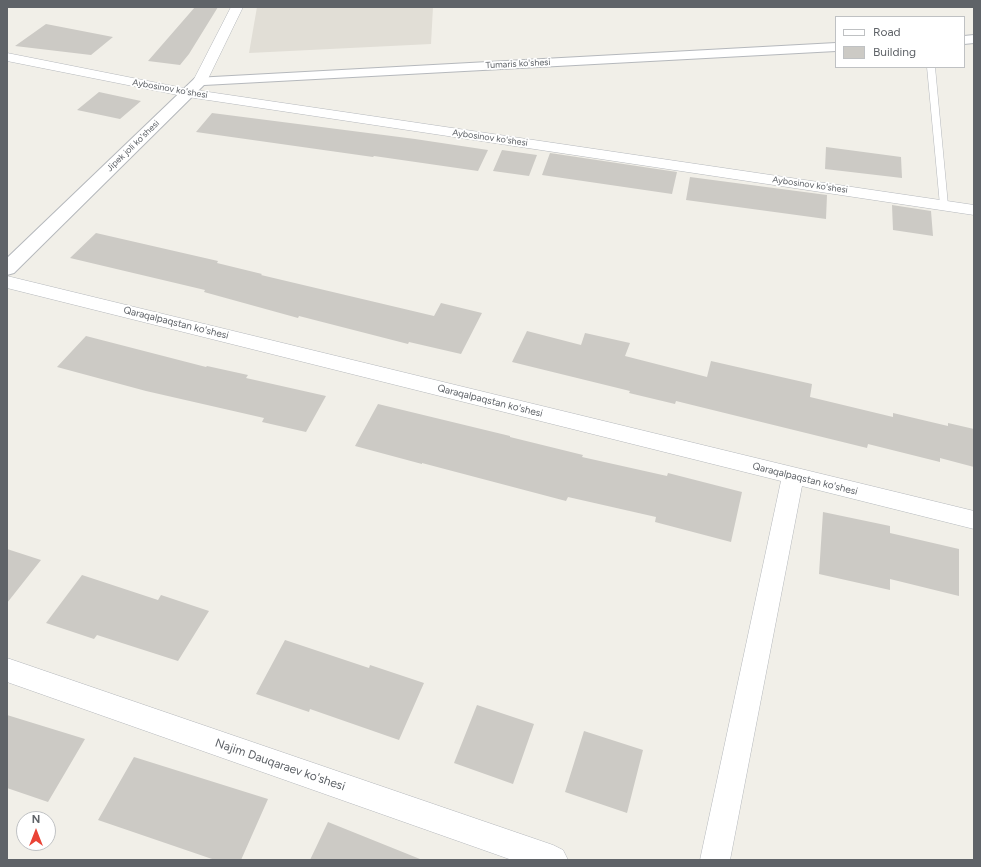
<!DOCTYPE html>
<style>
body{margin:0}
#map{position:relative;width:981px;height:867px;overflow:hidden;background:#f1efe8;font-family:Figtree,sans-serif}
canvas{display:block}
.frame{position:absolute;inset:0;border:8px solid #5f6368;pointer-events:none}
.legend{position:absolute;left:835px;top:16px;width:130px;height:52px;box-sizing:border-box;background:#fff;border:1px solid #bfc1c3;margin:0;padding:5px 7px;list-style:none;font-size:12px;color:#5f6368}
.legend li{display:flex;align-items:center;gap:8px;height:20px}
.legend b{width:20px;border:1px solid #bfc1c3}
.north{position:absolute;left:16px;top:811px;width:40px;height:40px;box-sizing:border-box;background:#fff;border:1px solid #bfc1c3;border-radius:50%;rotate:0deg;font-size:11px;font-weight:700;line-height:16px;text-align:center;color:#5f6368}
.north::after{content:'';display:block;margin:auto;width:14px;height:18px;background:#ea4335;clip-path:polygon(50% 0,100% 100%,50% 72%,0 100%)}
</style>
<div id="map">
<canvas width="981" height="867"></canvas>
<div class="frame"></div>
<ul class="legend">
<li><b style="height:5px;background:#fff"></b>Road</li>
<li><b style="height:11px;background:#cccac5"></b>Building</li>
</ul>
<div class="north">N</div>
</div>
<script>
const c = document.querySelector('canvas').getContext('2d');
c.lineJoin = 'round';
function fillPath(path, color) {
  c.fillStyle = color;
  c.fill(path, 'evenodd');
}
function shape(rows) {
  const path = new Path2D();
  for (const r of rows) {
    path.moveTo(r[0], r[1]);
    for (let i = 2; i < r.length; i += 2) path.lineTo(r[i], r[i + 1]);
  }
  return path;
}
function strokePath(path, color, width, dash) {
  c.strokeStyle = color;
  c.lineWidth = width;
  c.lineCap = dash ? 'butt' : 'round';
  c.setLineDash(dash || []);
  c.stroke(path);
}
function write(font, color, halo, rows, align = 'center') {
  c.font = font + ' Figtree,sans-serif';
  c.lineWidth = 3.5;
  c.setLineDash([]);
  c.textBaseline = 'middle';
  c.strokeStyle = halo;
  c.fillStyle = color;
  for (const [text, x, y, turn = 0] of rows) {
    c.save();
    c.translate(x, y);
    c.rotate((+turn || 0) * Math.PI / 180);
    c.textAlign = isNaN(turn) ? turn : align;
    if (halo) c.strokeText(text, 0, 0);
    c.fillText(text, 0, 0);
    c.restore();
  }
}
fillPath(shape([
 [257,7,433,7,431,44,249,53]
]), '#e1ded6');
fillPath(shape([
 [195,7,218,7,189,54,180,65,148,61],
 [46,24,113,37,91,55,15,46],
 [99,92,141,101,120,119,77,110],
 [212,113,415,139,488,150,478,171,374,156,373,157,196,132],
 [826,147,901,157,902,178,825,169],
 [502,150,537,155,529,176,493,171],
 [550,153,677,172,672,194,542,175],
 [690,177,827,195,826,219,686,200],
 [892,205,931,211,933,236,893,230],
 [96,233,218,261,217,263,262,274,261,275,434,316,441,303,482,313,461,354,409,342,408,344,299,316,298,318,204,292,205,290,70,258],
 [527,331,581,345,585,333,630,343,625,356,707,377,711,361,812,384,810,397,893,417,893,413,948,426,948,423,974,429,974,467,940,458,940,462,868,444,867,448,676,401,675,404,629,393,630,391,512,362],
 [86,336,206,367,207,366,248,375,246,378,326,396,306,432,262,422,264,418,146,391,57,367],
 [378,404,510,436,510,437,583,455,582,457,667,476,668,473,742,492,731,542,655,522,656,517,568,497,566,501,422,463,422,464,355,446],
 [823,512,890,526,890,533,959,549,959,596,890,579,890,590,819,574],
 [7,549,41,560,7,603],
 [82,575,158,600,161,595,209,611,178,661,97,635,94,639,46,623],
 [285,640,369,668,370,665,424,683,399,740,310,709,309,712,256,694],
 [477,705,534,724,513,784,454,763],
 [7,715,85,739,48,802,7,788],
 [584,731,643,750,627,813,565,792],
 [134,757,268,799,241,860,215,860,98,820],
 [328,822,420,859,420,860,310,860]
]), '#cccac5');
const service = shape([
 [927,67,935,67,948,205,944,208,940,205,927,67]
]);
const minor = shape([
 [231,7,243,7,207,81,205,84,200,85,195,84,193,81,231,7],
 [7,53,188,89,974,205,974,215,188,97,7,61,7,53],
 [7,276,974,511,974,529,802,486,730,860,700,860,781,481,7,288,7,276],
 [7,658,553,845,563,850,568,860,512,860,7,682,7,658]
]);
const tertiary = shape([
 [974,35,974,43,964,44,964,36,974,35],
 [836,43,836,51,204,85,14,273,7,275,7,258,195,78,836,43]
]);
strokePath(service, '#b5b8bc', 1);
strokePath(minor, '#b5b8bc', 1);
strokePath(tertiary, '#b5b8bc', 2);
fillPath(service, '#fff');
fillPath(minor, '#fff');
fillPath(tertiary, '#fff');
write('9px', '#5f6368', '#fff', [
 ["Tumaris ko'shesi",518,64,-3],
 ["Aybosinov ko'shesi",170,89,10],
 ["Aybosinov ko'shesi",490,138,8],
 ["Jipek joli ko'shesi",133,146,-44],
 ["Aybosinov ko'shesi",810,185,8]
]);
write('10px', '#5f6368', '#fff', [
 ["Qaraqalpaqstan ko'shesi",176,323,14],
 ["Qaraqalpaqstan ko'shesi",490,401,14],
 ["Qaraqalpaqstan ko'shesi",805,479,14]
]);
write('12px', '#5f6368', '#fff', [
 ["Najim Dauqaraev ko'shesi",280,765,19]
]);
</script>
